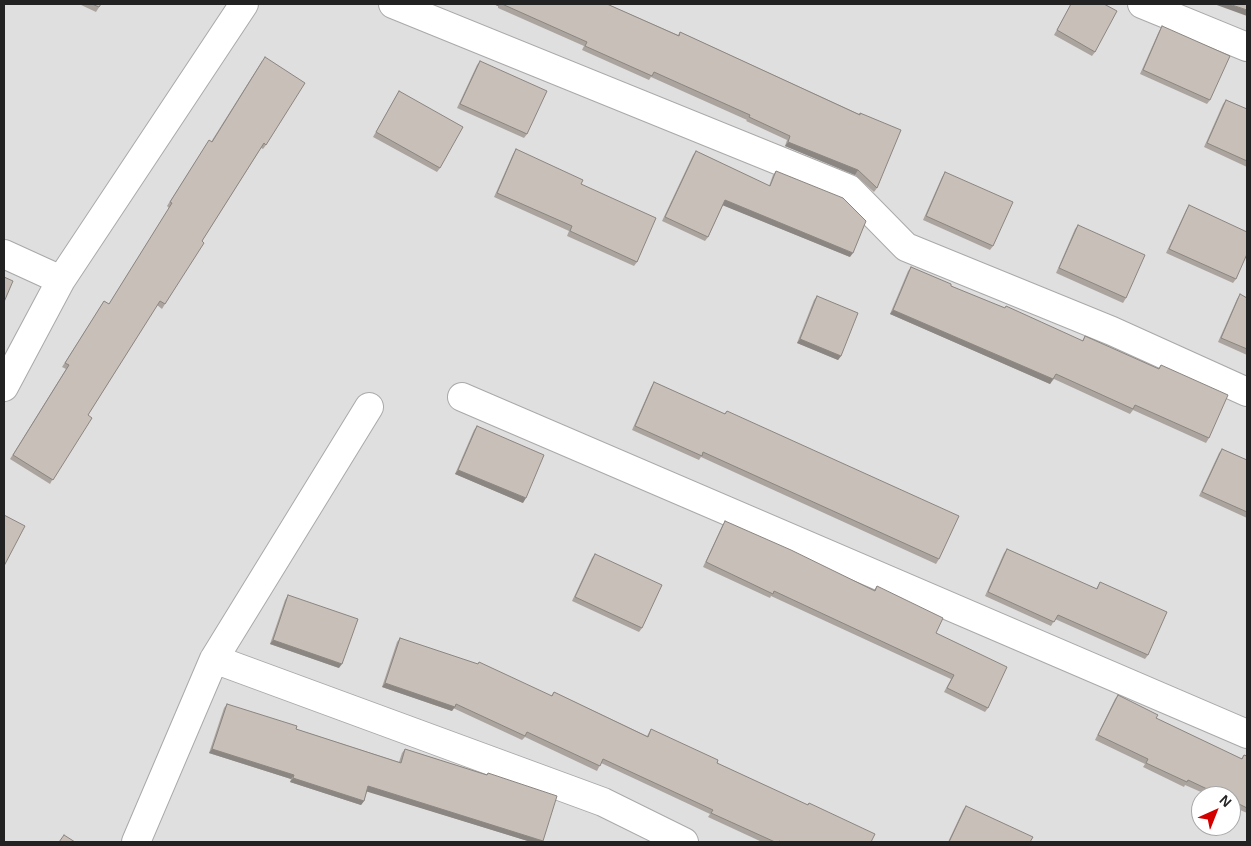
<!DOCTYPE html>
<style>
body{margin:0}
#map{position:relative;width:1251px;height:846px;overflow:hidden;background:#f2efe9;font-family:Arial,sans-serif}
canvas{display:block}
.frame{position:absolute;inset:0;border:5px solid #222;pointer-events:none}
.north{position:absolute;left:1191px;top:786px;width:50px;height:50px;box-sizing:border-box;background:#fff;border:1px solid #a7a7a7;border-radius:50%;rotate:44deg;font-size:14px;font-weight:700;line-height:20px;text-align:center;color:#222}
.north::after{content:'';display:block;margin:auto;width:18px;height:22px;background:#d40000;clip-path:polygon(50% 0,100% 100%,50% 72%,0 100%)}
</style>
<div id="map">
<canvas width="1251" height="846"></canvas>
<div class="frame"></div>
<div class="north">N</div>
</div>
<script>
const c = document.querySelector('canvas').getContext('2d');
c.lineJoin = 'round';
function fillPath(path, color) {
  c.fillStyle = color;
  c.fill(path, 'evenodd');
}
function shape(rows) {
  const path = new Path2D();
  for (const r of rows) {
    path.moveTo(r[0], r[1]);
    for (let i = 2; i < r.length; i += 2) path.lineTo(r[i], r[i + 1]);
  }
  return path;
}
function strokePath(path, color, width, dash) {
  c.strokeStyle = color;
  c.lineWidth = width;
  c.lineCap = dash ? 'butt' : 'round';
  c.setLineDash(dash || []);
  c.stroke(path);
}
fillPath(shape([
 [4,4,1247,4,1247,842,4,842],
 [1201,796,1231,796,1231,826,1201,826]
]), '#e0dfdf');
const street = shape([
 [393,4,849,189,906,247,1112,331,1247,392],
 [1142,4,1247,47],
 [4,254,61,280],
 [4,387,61,280,244,4],
 [462,397,1247,734],
 [214,659,603,802,684,842],
 [136,842,214,659,369,407]
]);
strokePath(street, '#a9a9a9', 30);
strokePath(street, '#fff', 28);
fillPath(shape([
 [79,4,101,4,96,12],
 [493,4,607,4,678,35,680,32,859,114,860,113,877,188,874,192,855,175,785,146,787,140,746,121,747,120,651,77,649,80,582,50,584,46,498,8,498,6],
 [1071,4,1104,4,1095,52,1092,56,1054,35],
 [1162,26,1210,100,1207,104,1140,74,1159,31],
 [262,61,266,145,263,149,261,148,202,241,165,304,162,309,157,305,88,415,50,484,10,459,66,369,62,367,104,301,109,304,169,208,167,206,206,145,211,142],
 [480,61,527,134,524,138,457,108,477,65],
 [399,91,440,168,437,172,373,137],
 [1226,100,1247,109,1247,167,1204,147,1223,104],
 [516,149,581,184,637,262,634,266,567,236,569,231,494,197,513,154],
 [696,151,769,186,773,175,776,171,850,257,723,205,708,237,705,241,662,221,693,155],
 [945,172,993,246,990,250,923,220,942,177],
 [1189,205,1236,279,1233,283,1166,253,1186,210],
 [1078,225,1126,298,1123,303,1056,273,1075,229],
 [911,267,951,286,1082,341,1085,336,1158,369,1161,365,1209,438,1206,443,1133,410,1130,414,1054,379,1050,384,890,314,908,271],
 [1240,294,1247,298,1247,355,1218,342,1237,299],
 [817,296,841,356,838,360,797,343,814,300],
 [654,382,724,414,727,411,939,559,936,564,701,457,699,460,632,430,651,387],
 [477,426,523,503,455,474,474,430],
 [1222,449,1247,460,1247,518,1199,496,1219,453],
 [725,521,874,590,877,586,936,633,988,708,985,712,944,692,951,679,771,596,770,598,703,567,722,526],
 [1007,549,1096,589,1100,582,1148,655,1145,659,1055,619,1051,626,985,596,1004,553],
 [595,554,642,628,639,632,572,601,592,558],
 [288,595,339,668,270,644,285,600],
 [400,638,551,696,554,692,647,736,651,729,717,763,807,805,809,803,871,842,762,842,708,817,710,814,601,763,597,771,525,737,522,740,453,708,452,711,382,687,397,642],
 [1118,695,1156,718,1241,759,1244,755,1247,756,1247,813,1231,806,1231,796,1210,796,1185,785,1184,787,1143,767,1145,764,1095,740,1115,699],
 [227,704,296,729,399,762,402,753,405,749,487,775,488,773,542,842,531,842,367,791,364,801,361,805,290,782,291,779,209,753,224,708],
 [966,806,1030,842,948,842,963,810]
]), '#aba49e');
fillPath(shape([
 [493,4,500,4,498,6],
 [1214,4,1229,4,1247,10,1247,16],
 [788,142,858,170,855,175,785,146],
 [725,200,853,253,850,257,722,205],
 [893,310,1053,379,1050,384,890,314],
 [800,339,841,356,838,360,797,343],
 [458,470,526,498,523,503,455,474],
 [273,640,342,664,339,668,270,644],
 [385,683,455,707,452,711,382,687],
 [212,749,294,775,291,779,209,753],
 [293,778,364,801,361,805,290,782],
 [368,786,543,841,542,842,531,842,365,791]
]), '#8b8681');
const building = shape([
 [92,4,101,4,99,7,92,4],
 [502,4,607,4,679,36,680,32,860,115,860,113,901,130,877,188,858,170,788,142,790,136,749,117,750,115,654,72,652,76,585,46,587,42,502,4],
 [1071,4,1104,4,1117,11,1095,52,1057,30,1071,4],
 [1229,4,1247,4,1247,10,1229,4],
 [1162,26,1230,56,1210,100,1143,70,1162,26],
 [265,57,305,83,266,145,264,143,202,241,204,243,165,304,160,301,88,415,92,418,53,480,13,455,69,365,65,363,104,301,109,304,172,203,170,202,209,140,212,142,265,57],
 [480,61,547,91,527,134,460,104,480,61],
 [399,91,463,127,440,168,376,132,399,91],
 [1226,100,1247,109,1247,161,1207,143,1226,100],
 [516,149,583,180,581,184,656,218,637,262,570,231,572,226,497,193,516,149],
 [696,151,770,186,776,171,843,198,866,221,853,253,725,200,708,237,665,217,696,151],
 [945,172,1013,202,993,246,926,216,945,172],
 [1189,205,1247,232,1247,254,1236,279,1169,249,1189,205],
 [1078,225,1145,255,1126,298,1059,268,1078,225],
 [911,267,951,284,951,286,1005,308,1006,306,1083,341,1085,336,1159,369,1161,365,1228,395,1209,438,1135,405,1133,409,1056,374,1053,379,893,310,911,267],
 [4,277,13,281,4,302,4,277],
 [1240,294,1247,298,1247,349,1221,338,1240,294],
 [817,296,858,313,841,356,800,339,817,296],
 [654,382,725,414,727,411,959,516,939,559,703,452,702,456,635,426,654,382],
 [477,426,544,455,526,498,458,470,477,426],
 [1222,449,1247,460,1247,512,1202,492,1222,449],
 [4,515,25,526,4,566,4,515],
 [725,521,791,550,875,591,877,586,943,618,936,633,1007,667,988,708,947,688,954,675,774,591,773,594,706,562,725,521],
 [1007,549,1097,589,1100,582,1167,612,1148,655,1058,615,1054,622,988,592,1007,549],
 [595,554,662,585,642,628,575,597,595,554],
 [288,595,358,619,342,664,273,640,288,595],
 [400,638,478,664,479,662,552,696,554,692,648,737,651,729,718,760,717,763,808,805,809,803,875,834,871,842,781,842,779,841,779,842,775,842,711,813,713,810,603,759,600,766,527,732,525,736,456,704,455,707,385,683,400,638],
 [1118,695,1158,715,1156,718,1242,759,1244,755,1247,756,1247,808,1231,800,1231,796,1222,796,1188,780,1187,782,1146,763,1148,759,1098,735,1118,695],
 [227,704,297,726,296,729,401,763,405,749,487,775,488,773,557,796,543,841,368,786,364,801,293,778,294,775,212,749,227,704],
 [966,806,1033,837,1030,842,949,842,966,806],
 [64,835,75,842,59,842,64,835]
]);
fillPath(building, '#c7bfb8');
strokePath(building, '#8b8681', 1);
</script>
